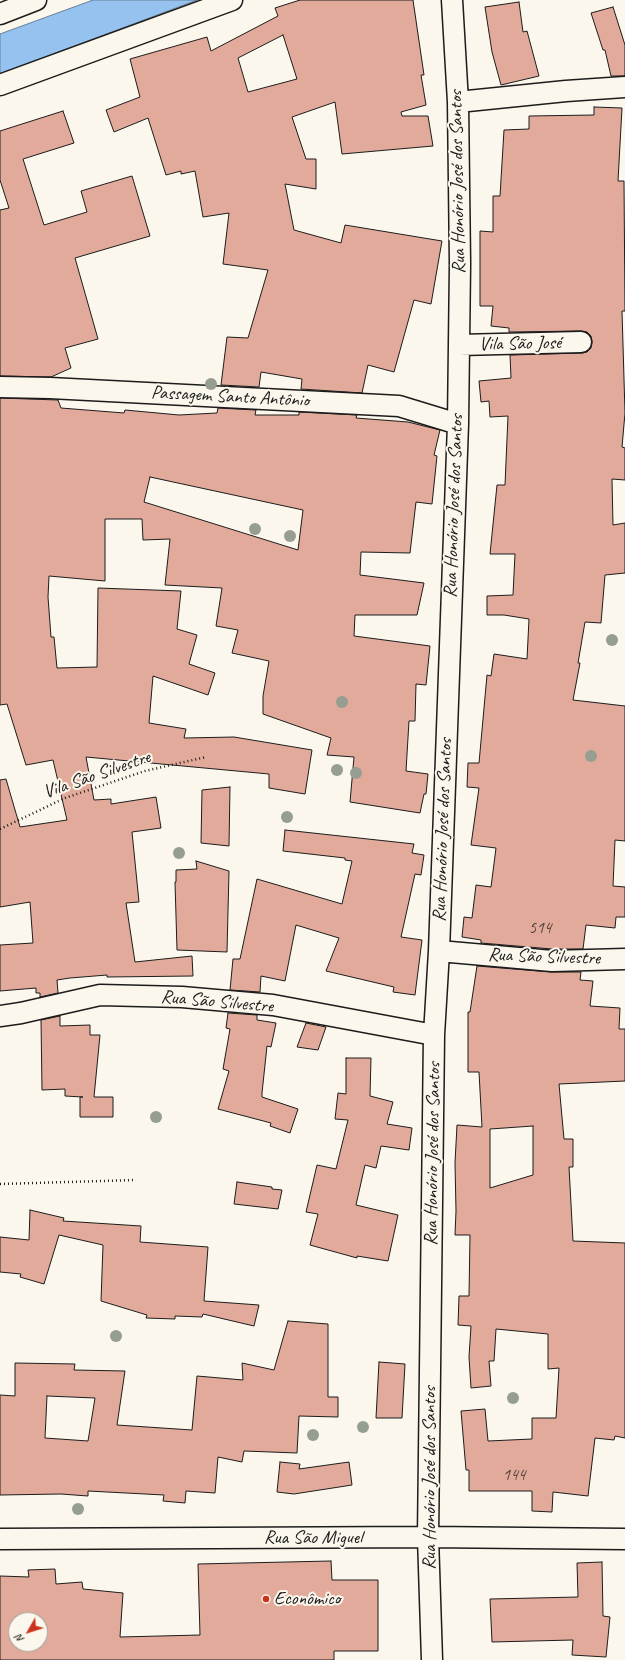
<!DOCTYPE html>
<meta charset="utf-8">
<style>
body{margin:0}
#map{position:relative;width:625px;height:1660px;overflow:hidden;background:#fbf7ec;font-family:Caveat,sans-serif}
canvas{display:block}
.north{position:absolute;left:8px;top:1612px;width:40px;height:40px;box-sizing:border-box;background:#fbf7ec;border:1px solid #a29f99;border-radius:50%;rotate:231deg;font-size:11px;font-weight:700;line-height:16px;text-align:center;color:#1c1c1c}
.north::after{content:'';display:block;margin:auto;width:14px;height:18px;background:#c8321e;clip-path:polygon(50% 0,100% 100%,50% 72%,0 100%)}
</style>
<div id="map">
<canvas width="625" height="1660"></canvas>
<div class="north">N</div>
</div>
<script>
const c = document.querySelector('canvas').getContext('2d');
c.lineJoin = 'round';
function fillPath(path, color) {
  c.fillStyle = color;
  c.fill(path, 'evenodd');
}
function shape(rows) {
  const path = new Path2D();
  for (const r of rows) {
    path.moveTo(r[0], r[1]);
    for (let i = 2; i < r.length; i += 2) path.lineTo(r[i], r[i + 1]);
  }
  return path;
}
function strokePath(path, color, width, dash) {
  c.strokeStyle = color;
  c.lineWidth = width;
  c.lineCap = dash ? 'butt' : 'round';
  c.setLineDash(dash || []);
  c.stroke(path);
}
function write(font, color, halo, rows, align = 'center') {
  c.font = font + ' Caveat,sans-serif';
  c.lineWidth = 4;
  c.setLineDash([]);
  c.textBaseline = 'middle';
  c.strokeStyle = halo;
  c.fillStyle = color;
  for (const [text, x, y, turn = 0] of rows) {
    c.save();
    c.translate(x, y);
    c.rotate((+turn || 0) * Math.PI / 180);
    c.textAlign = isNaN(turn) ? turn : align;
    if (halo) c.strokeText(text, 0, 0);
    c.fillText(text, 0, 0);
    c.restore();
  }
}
const water = shape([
 [93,0,197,0,0,74,0,34,93,0]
]);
fillPath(water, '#95c2ef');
strokePath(water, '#65809b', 1);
const building = shape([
 [300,0,413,0,424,75,421,75,426,105,401,112,402,116,428,116,433,146,342,154,335,102,292,117,306,159,316,159,316,189,285,184,294,230,341,243,345,225,442,241,431,304,414,300,394,372,368,365,362,393,301,389,302,379,261,372,259,387,221,385,227,337,248,338,268,270,223,264,229,213,203,217,195,171,181,174,181,171,166,175,148,118,114,132,106,110,140,97,130,59,207,37,211,51,278,16,275,8,300,0],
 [283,35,297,79,248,92,238,58,283,35],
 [519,2,523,32,527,31,539,76,501,85,492,52,485,7,519,2],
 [613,7,625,45,625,76,611,76,605,50,603,50,591,13,613,7],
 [594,107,622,108,618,181,624,181,625,311,622,311,625,413,622,447,625,448,625,480,612,479,613,525,625,523,625,573,605,575,601,623,585,622,578,663,580,663,573,700,625,706,625,841,615,840,613,886,625,887,625,917,616,917,615,928,586,925,583,949,552,949,481,943,481,940,462,937,464,917,472,918,476,885,491,887,496,848,471,845,479,788,467,787,468,763,479,763,487,675,491,676,494,654,527,659,529,619,504,615,487,615,487,596,513,595,515,554,490,554,497,485,505,485,508,416,490,417,489,401,481,402,479,381,511,378,510,355,582,353,587,352,591,348,592,342,591,336,587,332,581,331,509,332,509,328,491,326,493,306,480,306,480,231,493,232,493,196,500,196,504,130,529,129,529,116,594,115,594,107],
 [63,111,74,143,23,159,44,225,87,212,81,191,132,176,150,236,75,258,98,339,65,348,71,368,51,377,0,376,0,210,9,208,0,180,0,131,63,111],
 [0,398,58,400,61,408,124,413,125,410,179,415,217,413,218,408,256,410,255,415,299,415,299,412,357,415,356,418,408,422,440,430,434,455,437,456,432,504,416,502,410,553,361,552,360,575,424,583,417,615,355,615,354,636,430,646,426,685,416,684,415,721,409,721,406,771,428,774,426,794,424,794,420,813,350,802,354,757,327,755,331,738,263,714,263,696,269,661,232,653,238,630,216,626,222,588,165,585,170,539,143,540,142,519,105,519,105,581,49,576,48,597,51,637,54,637,57,668,97,667,98,588,181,591,177,629,197,635,189,664,215,673,208,695,153,676,149,723,186,729,184,738,234,737,312,750,305,794,269,788,269,774,86,757,94,800,111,799,111,804,156,797,161,828,132,832,139,902,126,903,135,962,192,956,193,976,107,977,107,975,70,978,57,980,58,993,40,997,40,993,36,993,36,988,0,991,0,945,33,943,30,902,0,907,0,780,6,779,20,827,67,820,53,760,26,765,7,704,0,705,0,398],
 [150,477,303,510,298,550,144,502,150,477],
 [230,787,229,846,201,843,202,790,230,787],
 [285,830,414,844,412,853,424,855,421,875,415,874,401,937,422,940,415,995,393,992,394,987,326,971,339,938,296,925,285,981,261,976,260,992,230,990,233,959,240,959,257,879,342,904,352,861,345,860,345,858,283,851,285,830],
 [196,861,229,871,227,952,177,950,175,882,176,882,176,870,197,869,196,861],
 [477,966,551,972,581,972,580,980,593,981,590,1006,620,1008,619,1029,625,1029,625,1081,559,1084,564,1139,573,1139,573,1167,569,1167,573,1241,625,1243,625,1438,615,1436,614,1440,595,1438,588,1496,553,1492,552,1512,532,1511,532,1491,469,1491,469,1470,466,1470,461,1411,485,1409,488,1441,532,1439,532,1418,556,1418,559,1368,548,1369,548,1334,496,1329,494,1361,489,1361,491,1386,471,1388,469,1357,471,1326,458,1325,459,1296,469,1296,470,1235,455,1235,456,1211,455,1163,457,1125,482,1127,479,1072,468,1072,468,1012,470,1012,477,966],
 [533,1126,533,1175,490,1188,490,1129,533,1126],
 [228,1013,257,1015,257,1020,276,1023,271,1047,267,1046,262,1093,262,1097,298,1109,290,1133,270,1126,271,1123,218,1109,229,1071,223,1069,230,1029,226,1028,228,1013],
 [60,1016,60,1026,90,1025,90,1035,100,1035,94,1097,113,1097,113,1117,80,1117,80,1097,83,1097,65,1096,65,1089,42,1090,41,1020,60,1016],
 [306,1023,326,1027,318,1050,297,1047,306,1023],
 [346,1058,371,1058,370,1096,393,1102,387,1124,412,1128,409,1150,381,1146,376,1168,365,1165,356,1205,398,1215,388,1261,357,1256,357,1258,310,1245,318,1214,306,1212,317,1165,336,1169,348,1120,335,1119,338,1093,346,1094,346,1058],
 [237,1182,272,1187,272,1189,282,1190,278,1209,234,1204,237,1182],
 [30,1210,64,1218,63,1221,141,1226,140,1242,208,1247,204,1301,259,1305,254,1326,203,1314,202,1317,175,1316,175,1319,146,1318,147,1315,101,1301,103,1245,59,1235,44,1284,20,1277,21,1274,0,1272,0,1237,29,1240,30,1210],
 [288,1321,328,1324,328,1397,338,1397,338,1417,299,1416,297,1453,244,1451,242,1462,218,1457,215,1493,186,1491,185,1503,163,1501,164,1495,88,1491,88,1496,61,1494,0,1495,0,1395,15,1396,15,1363,75,1364,74,1370,125,1371,117,1425,192,1430,197,1376,243,1380,242,1363,274,1370,288,1321],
 [47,1396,95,1398,88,1441,45,1438,47,1396],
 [379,1362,405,1364,402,1418,376,1418,379,1362],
 [280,1462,300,1464,299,1469,349,1462,352,1485,294,1494,277,1492,280,1462],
 [331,1561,332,1580,378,1580,378,1651,334,1651,334,1660,0,1660,0,1576,29,1577,28,1570,55,1569,56,1584,82,1582,83,1589,123,1593,120,1637,200,1635,198,1564,331,1561],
 [16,1620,40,1620,40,1644,16,1644,16,1620],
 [602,1562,603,1616,610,1617,606,1657,572,1655,573,1640,492,1642,490,1599,578,1597,577,1563,602,1562]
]);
fillPath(building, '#e2aa9b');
strokePath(building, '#1c1c1c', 1);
const minor = shape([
 [0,14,36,0],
 [0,85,232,0],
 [458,102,566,91,625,87],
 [459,345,581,342],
 [0,387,50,388,399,406,458,424],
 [439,951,552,961,625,959],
 [0,1016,21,1013,100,995,182,997,273,1005,434,1035],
 [0,1539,428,1537,625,1539],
 [432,1660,428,1537,434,1035,439,951,458,424,460,264,458,102,452,0]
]);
strokePath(minor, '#1c1c1c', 23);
strokePath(shape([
 [0,829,65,798,145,771,206,757],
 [0,1184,136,1180]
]), '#1c1c1c', 2.5, [1, 3]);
strokePath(minor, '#fbf7ec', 20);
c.fillStyle = '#959e91';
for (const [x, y] of [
 [211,384],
 [255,529],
 [290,536],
 [612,640],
 [342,702],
 [591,756],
 [337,770],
 [356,773],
 [287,817],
 [179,853],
 [156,1117],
 [116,1336],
 [513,1398],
 [363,1427],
 [313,1435],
 [78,1509]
]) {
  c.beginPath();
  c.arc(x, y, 6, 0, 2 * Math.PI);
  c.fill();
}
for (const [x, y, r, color] of [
 [266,1599,4,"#c8321e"]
]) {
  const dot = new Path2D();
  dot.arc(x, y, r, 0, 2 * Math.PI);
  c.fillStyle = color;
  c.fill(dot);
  strokePath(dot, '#fbf7ec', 1.5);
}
write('17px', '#4e403c', null, [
 ["514",540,929],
 ["144",514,1476]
]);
write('19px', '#1c1c1c', '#fbf7ec', [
 ["Rua Honório José dos Santos",458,182,-91],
 ["Vila São José",520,344,-1],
 ["Passagem Santo Antônio",230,397,3],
 ["Rua Honório José dos Santos",454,506,-88],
 ["Vila São Silvestre",97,775,-19],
 ["Rua Honório José dos Santos",443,830,-88],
 ["Rua São Silvestre",544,957,2],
 ["Rua São Silvestre",217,1002,5],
 ["Rua Honório José dos Santos",433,1154,-89],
 ["Rua Honório José dos Santos",430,1478,-90],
 ["Rua São Miguel",313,1538]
]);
write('19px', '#1c1c1c', '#fbf7ec', [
 ["Econômico",274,1599]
], 'left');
</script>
